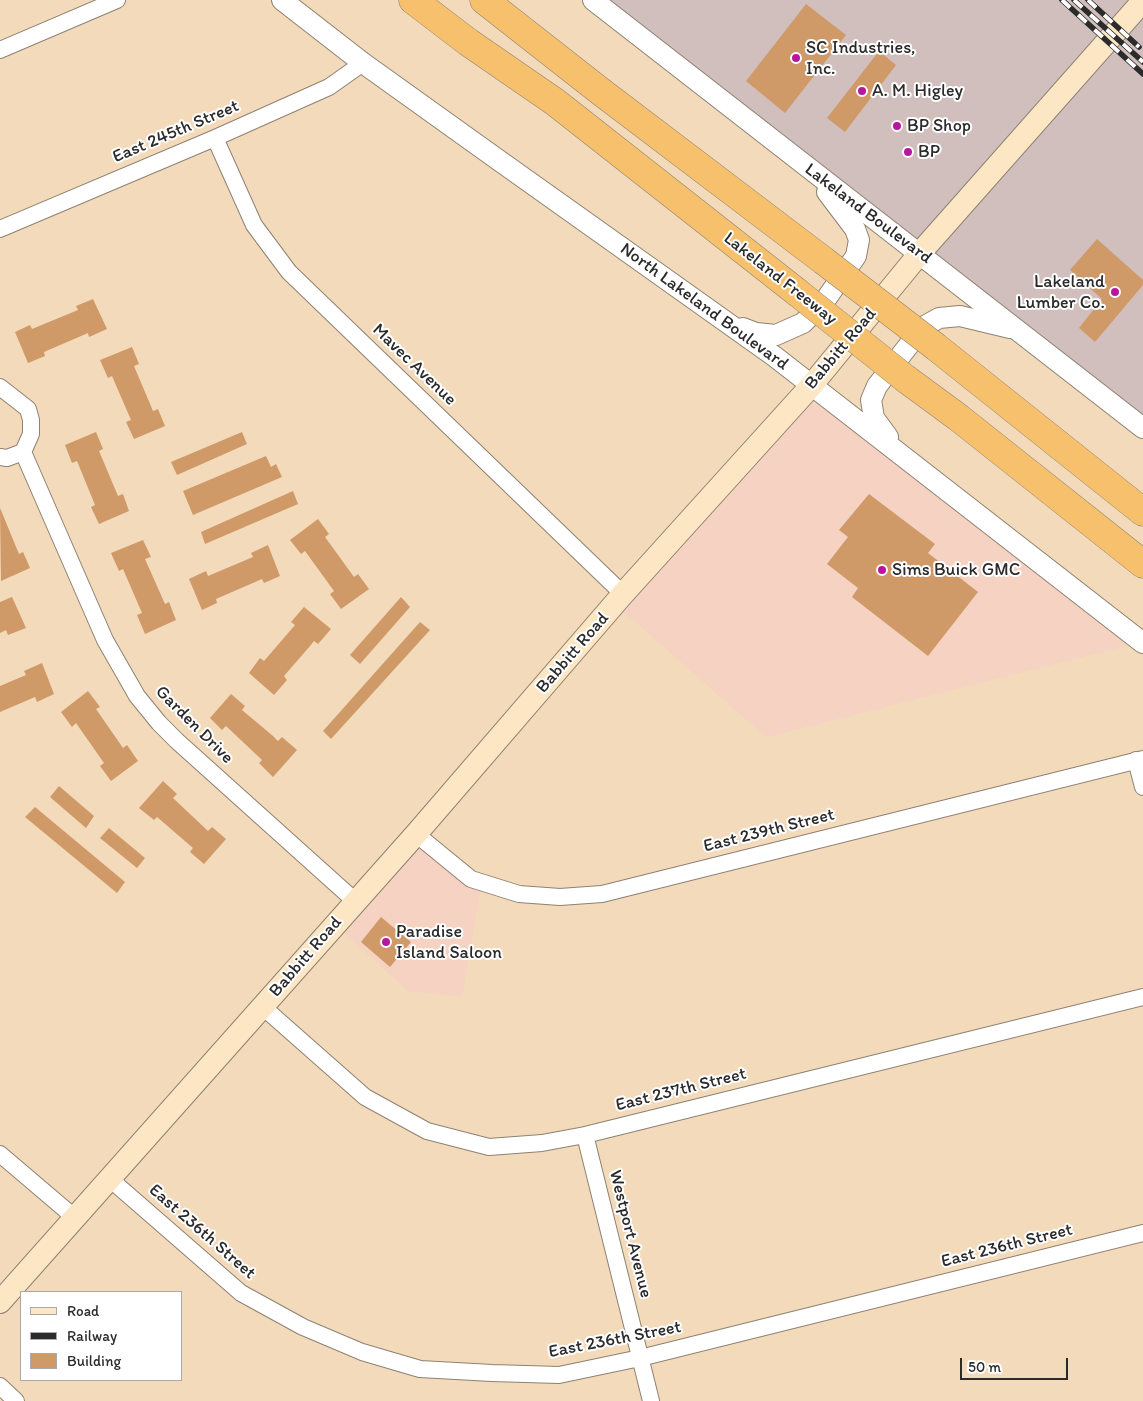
<!DOCTYPE html>
<style>
body{margin:0}
#map{position:relative;width:1143px;height:1401px;overflow:hidden;background:#f2daba;font-family:Itim,sans-serif}
canvas{display:block}
.legend{position:absolute;left:20px;top:1291px;width:162px;height:90px;box-sizing:border-box;background:#fff;border:1px solid #aaa;margin:0;padding:6px 9px;list-style:none;font-size:15px;color:#2b2b2b}
.legend li{display:flex;align-items:center;gap:10px;height:25px}
.legend b{width:25px;border:1px solid #aaa}
.scale{position:absolute;left:960px;top:1358px;width:108px;height:22px;box-sizing:border-box;border:2px solid #2b2b2b;border-top:0;padding-left:6px;font-size:15px;line-height:18px;white-space:nowrap;color:#2b2b2b;-webkit-text-stroke:4px #fff;paint-order:stroke}
</style>
<div id="map">
<canvas width="1143" height="1401"></canvas>
<ul class="legend">
<li><b style="height:6px;background:#fce6c4"></b>Road</li>
<li><b style="height:6px;background:#2b2b2b"></b>Railway</li>
<li><b style="height:14px;background:#d09968"></b>Building</li>
</ul>
<div class="scale">50 m</div>
</div>
<script>
const c = document.querySelector('canvas').getContext('2d');
c.lineJoin = 'round';
function fillPath(path, color) {
  c.fillStyle = color;
  c.fill(path, 'evenodd');
}
function shape(rows) {
  const path = new Path2D();
  for (const r of rows) {
    path.moveTo(r[0], r[1]);
    for (let i = 2; i < r.length; i += 2) path.lineTo(r[i], r[i + 1]);
  }
  return path;
}
function strokePath(path, color, width, dash) {
  c.strokeStyle = color;
  c.lineWidth = width;
  c.lineCap = dash ? 'butt' : 'round';
  c.setLineDash(dash || []);
  c.stroke(path);
}
function write(font, color, halo, rows, align = 'center') {
  c.font = font + ' Itim,sans-serif';
  c.lineWidth = 4;
  c.setLineDash([]);
  c.textBaseline = 'middle';
  c.strokeStyle = halo;
  c.fillStyle = color;
  for (const [text, x, y, turn = 0] of rows) {
    c.save();
    c.translate(x, y);
    c.rotate((+turn || 0) * Math.PI / 180);
    c.textAlign = isNaN(turn) ? turn : align;
    if (halo) c.strokeText(text, 0, 0);
    c.fillText(text, 0, 0);
    c.restore();
  }
}
fillPath(shape([
 [811,386,1142,642,766,737,615,604],
 [416,834,482,882,462,997,408,991,335,925]
]), '#f5d2c2');
fillPath(shape([
 [593,0,1143,0,1143,428]
]), '#d1bfbd');
fillPath(shape([
 [806,4,846,35,785,113,746,81],
 [879,51,896,65,845,132,827,118],
 [1097,239,1143,280,1143,285,1095,342,1079,328,1102,299,1070,270],
 [93,299,107,329,89,337,88,333,44,352,45,356,28,363,15,332,30,325,32,329,78,310,76,306],
 [132,347,139,364,134,366,153,411,158,409,165,426,134,439,126,422,131,420,112,376,108,378,100,360],
 [96,432,103,449,99,451,118,496,123,494,129,511,99,524,91,507,95,505,77,461,72,463,65,445],
 [242,432,247,444,177,475,171,462],
 [266,456,271,467,276,464,282,477,193,515,183,491],
 [293,491,298,504,205,544,201,532],
 [869,494,935,544,928,553,978,592,928,656,852,597,858,588,827,564,848,537,839,530],
 [0,508,19,554,23,552,30,568,1,581],
 [318,519,329,534,325,537,354,577,358,574,369,589,341,609,330,594,334,591,305,551,301,554,290,540],
 [143,540,151,557,145,559,165,604,169,602,176,620,145,634,137,615,142,613,123,569,119,571,111,553],
 [268,545,280,576,264,583,262,579,216,599,217,603,202,610,189,579,206,571,208,576,253,557,251,553],
 [12,597,26,628,8,635,6,630,0,633,0,602],
 [401,597,410,607,360,664,350,655],
 [304,607,331,629,318,644,314,641,310,646,284,676,287,680,274,695,249,673,260,658,264,661,295,625,291,622],
 [420,622,430,630,331,739,323,731],
 [42,663,54,694,37,702,35,697,0,712,0,686,26,675,24,671],
 [88,691,100,707,96,709,123,748,127,745,138,761,111,781,100,766,104,763,76,723,72,727,61,712],
 [231,694,245,706,242,710,273,736,278,741,282,737,297,750,273,777,259,763,262,760,226,726,222,730,210,718],
 [163,781,177,794,173,798,208,831,212,827,226,839,204,864,190,852,193,848,157,817,154,820,139,808],
 [59,786,94,816,86,828,50,797],
 [35,807,125,882,117,893,25,817],
 [109,828,145,858,137,868,100,838],
 [381,917,411,942,390,967,361,942]
]), '#d09968');
const minor = shape([
 [0,50,117,0],
 [215,138,254,225,289,272,623,594],
 [0,229,215,138,329,87,363,63],
 [0,387,28,409,31,420,31,434,23,452,105,640,137,696,159,723,177,741,355,901],
 [0,457,7,458,23,452],
 [1136,760,1143,787],
 [416,834,471,879,519,894,560,897,602,894,1143,759],
 [263,1007,365,1097,427,1131,489,1147,542,1143,585,1135,1143,997],
 [585,1135,651,1401],
 [0,1154,74,1217],
 [110,1179,241,1293,303,1327,362,1352,420,1369,492,1373,559,1375,640,1358,1143,1233],
 [0,1386,16,1401]
]);
const tertiary = shape([
 [282,0,363,63,497,159,774,356,1143,643],
 [593,0,1143,428],
 [743,328,756,333,776,335,803,323,824,302,856,256,859,240,855,229,827,192],
 [888,437,874,418,871,400,877,386,923,327,939,318,960,316,1010,328]
]);
const secondary = shape([
 [0,1302,416,834,623,594,811,386,920,253,1143,1]
]);
const motorway = shape([
 [413,0,468,42,555,102,798,293],
 [484,0,600,91,824,261],
 [936,347,1143,512],
 [906,379,959,418,1143,564]
]);
strokePath(minor, '#8e8272', 18);
strokePath(tertiary, '#8e8272', 22);
strokePath(secondary, '#8e8272', 24);
strokePath(motorway, '#8e8272', 29);
strokePath(minor, '#fff', 16);
strokePath(tertiary, '#fff', 20);
strokePath(secondary, '#fce6c4', 22);
strokePath(motorway, '#f7c06c', 28);
const rail = shape([
 [1062,0,1143,74],
 [1074,0,1143,62],
 [1088,0,1139,47]
]);
strokePath(rail, '#2b2b2b', 5.5);
strokePath(rail, '#fff', 4, [11]);
const motorwayBridge = shape([
 [824,261,936,347],
 [798,293,906,379]
]);
strokePath(motorwayBridge, '#8e8272', 29, []);
strokePath(motorwayBridge, '#f7c06c', 28);
for (const [x, y, r, color] of [
 [796,58,5,"#b5179e"],
 [862,91,5,"#b5179e"],
 [897,126,5,"#b5179e"],
 [908,152,5,"#b5179e"],
 [1115,292,5,"#b5179e"],
 [882,570,5,"#b5179e"],
 [386,942,5,"#b5179e"]
]) {
  const dot = new Path2D();
  dot.arc(x, y, r, 0, 2 * Math.PI);
  c.fillStyle = color;
  c.fill(dot);
  strokePath(dot, '#fff', 2);
}
write('18px', '#2b2b2b', '#fff', [
 ["SC Industries,",806,48],
 ["Inc.",806,69],
 ["A. M. Higley",872,91],
 ["BP Shop",907,126],
 ["BP",918,152],
 ["Lakeland",1105,282,"right"],
 ["Lumber Co.",1105,303,"right"],
 ["Sims Buick GMC",892,570],
 ["Paradise",396,932],
 ["Island Saloon",396,953]
], 'left');
write('18px', '#2b2b2b', '#fff', [
 ["East 245th Street",176,132,-23],
 ["Lakeland Boulevard",868,214,37],
 ["Lakeland Freeway",780,279,38],
 ["North Lakeland Boulevard",704,307,36],
 ["Babbitt Road",841,349,-50],
 ["Mavec Avenue",414,365,44],
 ["Babbitt Road",573,653,-49],
 ["Garden Drive",194,725,45],
 ["East 239th Street",769,831,-14],
 ["Babbitt Road",306,957,-49],
 ["East 237th Street",681,1090,-14],
 ["East 236th Street",202,1232,41],
 ["Westport Avenue",630,1234,76],
 ["East 236th Street",1007,1246,-14],
 ["East 236th Street",615,1340,-11]
]);
</script>
